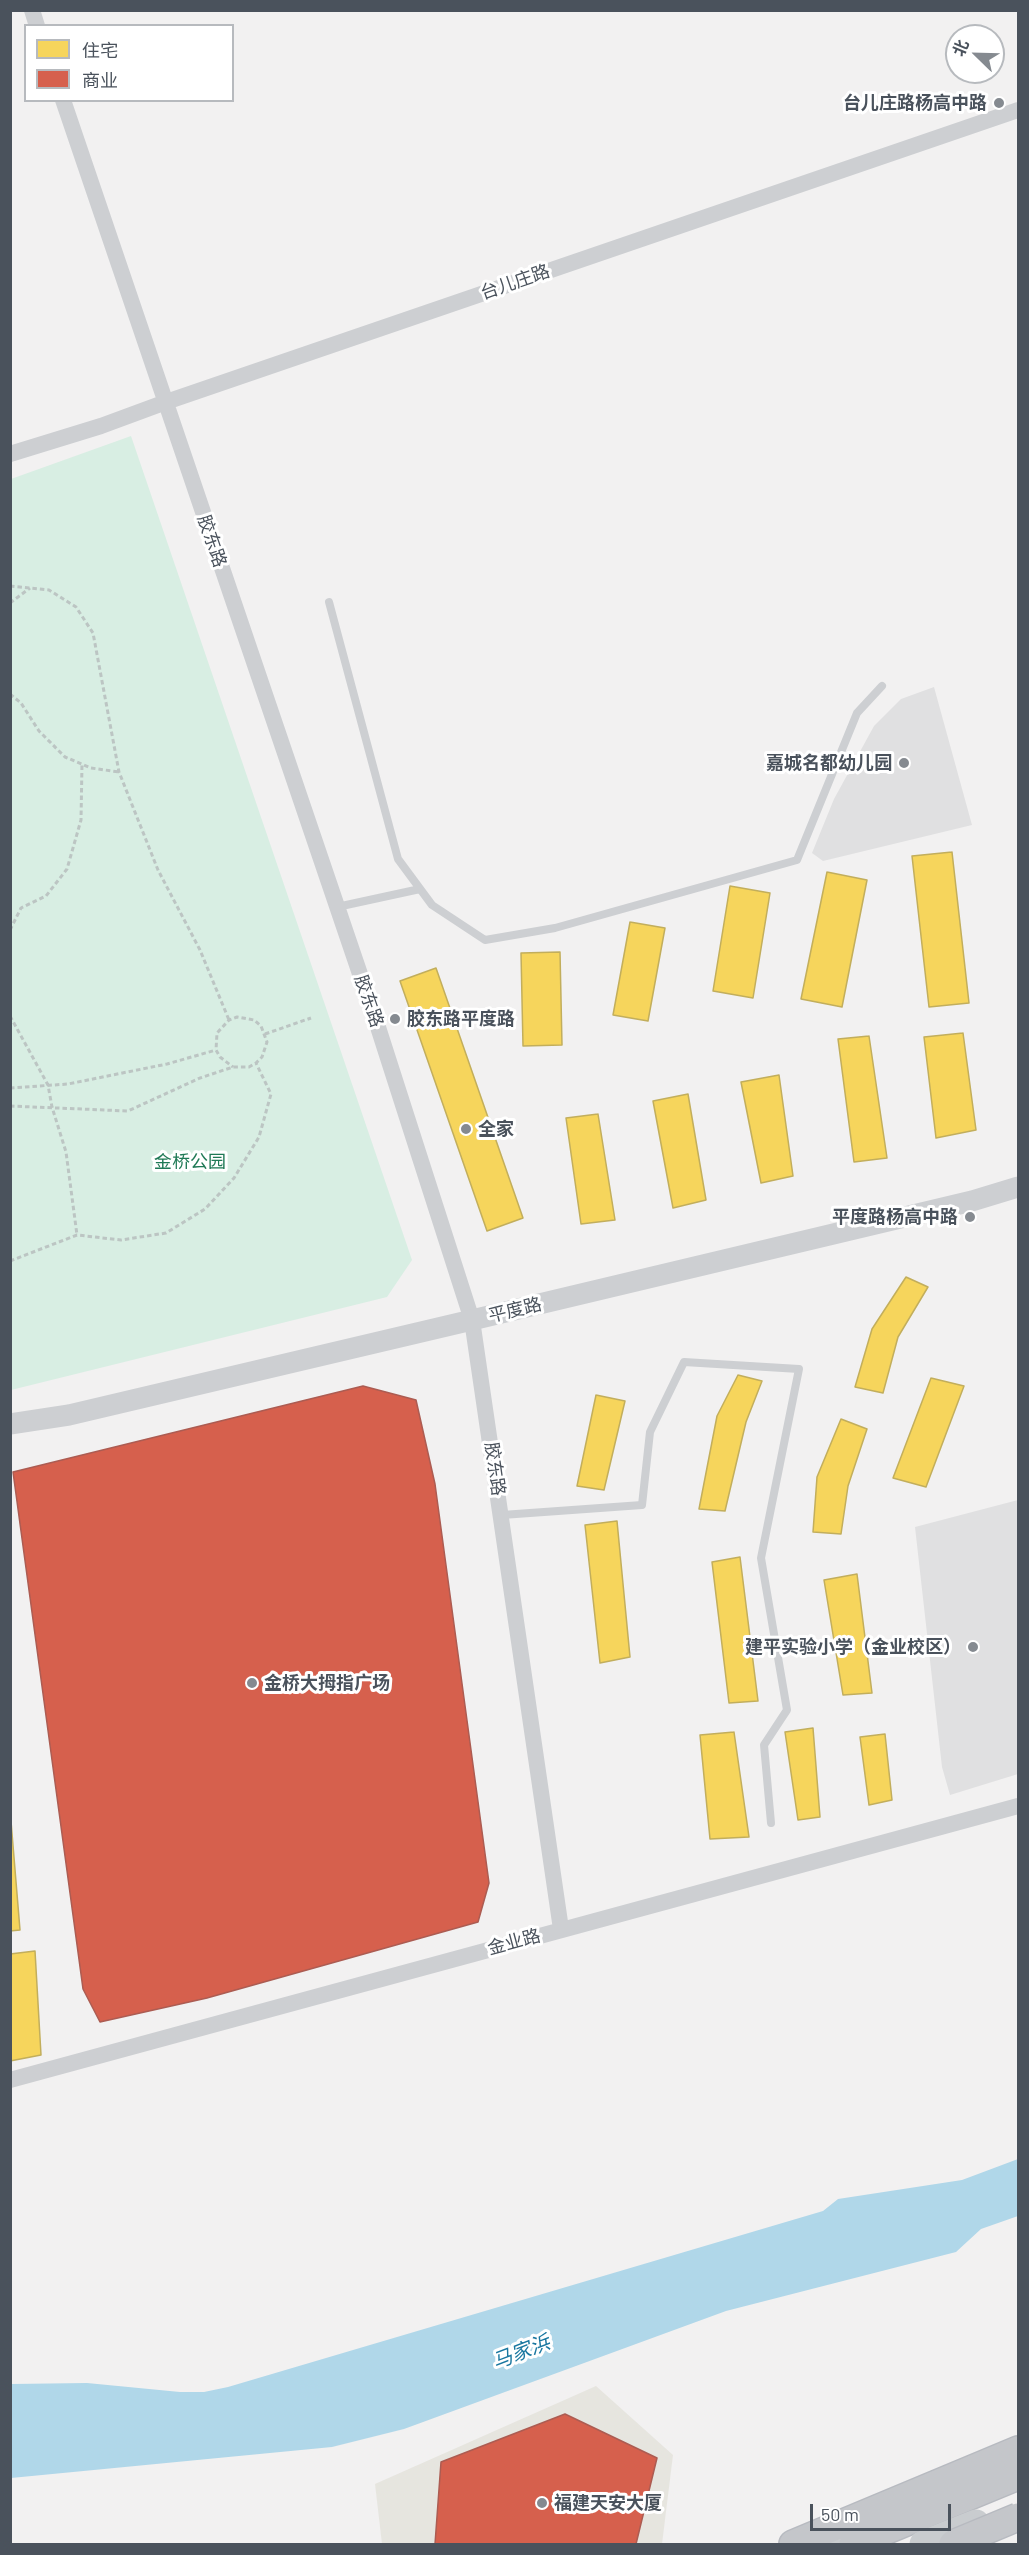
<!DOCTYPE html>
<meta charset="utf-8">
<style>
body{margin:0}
#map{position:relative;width:1029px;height:2555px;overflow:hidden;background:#f2f1f1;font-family:Barlow,"Noto Sans SC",sans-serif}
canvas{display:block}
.frame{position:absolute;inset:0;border:12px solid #4a525c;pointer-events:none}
.legend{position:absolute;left:24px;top:24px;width:210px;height:78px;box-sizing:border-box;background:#fff;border:2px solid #b7babe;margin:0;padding:8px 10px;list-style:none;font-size:18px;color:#4a525c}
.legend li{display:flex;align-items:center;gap:12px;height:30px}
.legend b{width:30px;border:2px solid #b7babe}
.north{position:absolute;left:945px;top:24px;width:60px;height:60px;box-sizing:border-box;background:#fff;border:2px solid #b7babe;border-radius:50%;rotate:293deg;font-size:16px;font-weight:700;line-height:24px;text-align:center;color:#4a525c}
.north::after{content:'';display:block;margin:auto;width:21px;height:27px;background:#858a90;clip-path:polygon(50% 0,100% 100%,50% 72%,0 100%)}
.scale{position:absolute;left:810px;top:2504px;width:141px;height:27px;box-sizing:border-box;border:3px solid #4a525c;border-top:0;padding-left:8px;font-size:18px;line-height:21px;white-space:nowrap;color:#4a525c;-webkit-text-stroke:4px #fff;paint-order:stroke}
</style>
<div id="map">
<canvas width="1029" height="2555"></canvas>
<div class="frame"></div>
<ul class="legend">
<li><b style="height:16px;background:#f6d55c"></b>住宅</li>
<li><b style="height:16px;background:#d6604d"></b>商业</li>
</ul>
<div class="north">北</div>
<div class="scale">50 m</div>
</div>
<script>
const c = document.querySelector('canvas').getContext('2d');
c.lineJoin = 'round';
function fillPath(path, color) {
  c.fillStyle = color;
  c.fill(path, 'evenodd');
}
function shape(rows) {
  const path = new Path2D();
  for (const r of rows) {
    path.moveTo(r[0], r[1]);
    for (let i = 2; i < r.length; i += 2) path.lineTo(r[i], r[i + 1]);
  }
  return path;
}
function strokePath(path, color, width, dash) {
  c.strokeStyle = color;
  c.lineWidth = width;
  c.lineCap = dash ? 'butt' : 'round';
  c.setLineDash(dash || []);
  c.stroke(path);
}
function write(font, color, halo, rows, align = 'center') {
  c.font = font + ' Barlow,"Noto Sans SC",sans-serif';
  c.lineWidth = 6;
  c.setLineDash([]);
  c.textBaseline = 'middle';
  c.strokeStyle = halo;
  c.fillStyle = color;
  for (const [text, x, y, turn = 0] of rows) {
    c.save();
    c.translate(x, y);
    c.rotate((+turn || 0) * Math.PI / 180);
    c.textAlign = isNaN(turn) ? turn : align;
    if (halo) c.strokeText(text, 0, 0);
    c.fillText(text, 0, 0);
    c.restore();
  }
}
fillPath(shape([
 [596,2386,673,2455,662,2544,382,2544,375,2484]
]), '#e6e5df');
fillPath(shape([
 [934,687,972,825,823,861,812,853,834,799,874,726,901,699],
 [1018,1500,1018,1774,950,1795,942,1767,915,1527]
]), '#e0e0e1');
fillPath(shape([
 [131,436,412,1260,387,1297,11,1390,11,479]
]), '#d8eee3');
fillPath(shape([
 [1018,2159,1018,2216,981,2229,956,2252,726,2311,404,2429,332,2447,11,2478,11,2384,87,2383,180,2392,204,2392,228,2387,823,2211,838,2199,962,2180]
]), '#b0d7e9');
const homes = shape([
 [952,852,969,1003,929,1007,912,856,952,852],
 [827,872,867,880,842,1007,801,999,827,872],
 [730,886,770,893,753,998,713,991,730,886],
 [630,922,665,928,648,1021,613,1015,630,922],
 [560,952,562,1045,523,1046,521,953,560,952],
 [436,968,523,1218,487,1231,400,981,436,968],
 [963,1033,976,1130,936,1138,924,1037,963,1033],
 [869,1036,887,1158,854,1162,838,1039,869,1036],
 [779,1075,793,1176,761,1183,741,1082,779,1075],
 [688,1094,706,1200,673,1208,653,1101,688,1094],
 [598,1114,615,1220,581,1224,566,1118,598,1114],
 [906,1277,928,1287,898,1337,883,1393,855,1387,872,1329,906,1277],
 [738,1375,762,1381,746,1422,725,1511,699,1509,717,1416,738,1375],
 [931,1378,964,1386,926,1487,893,1478,931,1378],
 [596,1395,625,1401,604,1490,577,1486,596,1395],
 [841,1419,867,1429,848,1486,841,1534,813,1532,817,1477,841,1419],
 [617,1521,630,1657,600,1663,585,1525,617,1521],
 [740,1557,758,1701,729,1703,712,1562,740,1557],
 [857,1574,872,1693,843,1695,824,1580,857,1574],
 [813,1728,820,1817,798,1820,785,1732,813,1728],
 [734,1732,749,1837,710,1839,700,1735,734,1732],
 [885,1734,892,1800,869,1805,860,1737,885,1734],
 [10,1809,20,1930,10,1931,10,1809],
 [35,1951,41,2055,10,2061,10,1954,35,1951]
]);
fillPath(homes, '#f6d55c');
strokePath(homes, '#c2ae5c', 1.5);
const shops = shape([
 [363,1386,416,1400,435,1484,489,1883,478,1922,207,1998,100,2022,83,1989,13,1472,363,1386],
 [565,2414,657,2458,636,2544,435,2544,441,2462,565,2414]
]);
fillPath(shops, '#d6604d');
strokePath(shops, '#ac5c52', 1.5);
const trunk = shape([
 [793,2544,1018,2450],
 [853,2544,1018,2476]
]);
strokePath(trunk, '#b7bac0', 30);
strokePath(shape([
 [10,586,49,590,76,607,93,633,119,772,158,870,200,950,229,1020],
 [10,603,30,588],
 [10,694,21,703,39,731,65,757,91,768,119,772],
 [10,930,21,908,46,896,67,869,81,820,82,764],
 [10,1016,48,1085,52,1107,66,1152,77,1235],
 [265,1034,311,1018],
 [10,1088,68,1084,167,1064,216,1050],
 [10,1106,128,1111,200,1078,233,1067,249,1067,256,1063,262,1057,267,1042,261,1026,254,1020,237,1017,229,1020,217,1033,216,1050,220,1057,233,1067],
 [10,1261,77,1235,121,1240,166,1233,205,1209,234,1178,259,1137,271,1094,256,1063]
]), '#bcc5c3', 3, [4.5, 3]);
strokePath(shape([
 [329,602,398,859,432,905,485,940,555,928,797,860,857,713,882,686],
 [337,907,420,889],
 [502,1515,642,1505,650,1432,684,1362,799,1369,761,1558,787,1710,764,1745,771,1823]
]), '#cdcfd2', 8);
strokePath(shape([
 [32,10,37,26],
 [63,100,377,1024,472,1320,561,1929],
 [10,454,101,426,166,402,1018,110],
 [10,2080,1018,1806]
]), '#cdcfd2', 16);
strokePath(shape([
 [10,1424,69,1415,472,1320,972,1201,1018,1187]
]), '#cdcfd2', 21);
strokePath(shape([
 [828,2544,873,2526],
 [923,2544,976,2523]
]), '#c9cccf', 27);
strokePath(trunk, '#c4c6ca', 27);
const trunkBridge = shape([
 [953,2544,1018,2517]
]);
strokePath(trunkBridge, '#b7bac0', 30, []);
strokePath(trunkBridge, '#c4c6ca', 27);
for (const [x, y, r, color] of [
 [999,103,6,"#858a90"],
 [904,763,6,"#858a90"],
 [395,1019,6,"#858a90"],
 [466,1129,6,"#858a90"],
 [970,1217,6,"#858a90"],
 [973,1647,6,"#858a90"],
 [252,1683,6,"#858a90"],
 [542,2503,6,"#858a90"]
]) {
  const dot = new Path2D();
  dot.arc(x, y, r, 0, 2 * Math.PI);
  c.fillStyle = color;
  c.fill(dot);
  strokePath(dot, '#fff', 2);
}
write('bold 18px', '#4a525c', '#fff', [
 ["台儿庄路杨高中路",987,103],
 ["嘉城名都幼儿园",892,763],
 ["胶东路平度路",407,1019,"left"],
 ["全家",478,1129,"left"],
 ["平度路杨高中路",958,1217],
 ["建平实验小学（金业校区）",961,1647],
 ["金桥大拇指广场",264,1683,"left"],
 ["福建天安大厦",554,2503,"left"]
], 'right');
write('18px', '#4a525c', '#fff', [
 ["台儿庄路",515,282,-19],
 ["胶东路",212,541,71],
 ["胶东路",369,1001,71],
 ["平度路",515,1310,-14],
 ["胶东路",495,1469,82],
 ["金业路",514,1942,-15]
]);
write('18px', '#1f7955', '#fff', [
 ["金桥公园",190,1162]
]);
write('italic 20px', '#1977a0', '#fff', [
 ["马家浜",521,2352,-21]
]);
</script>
